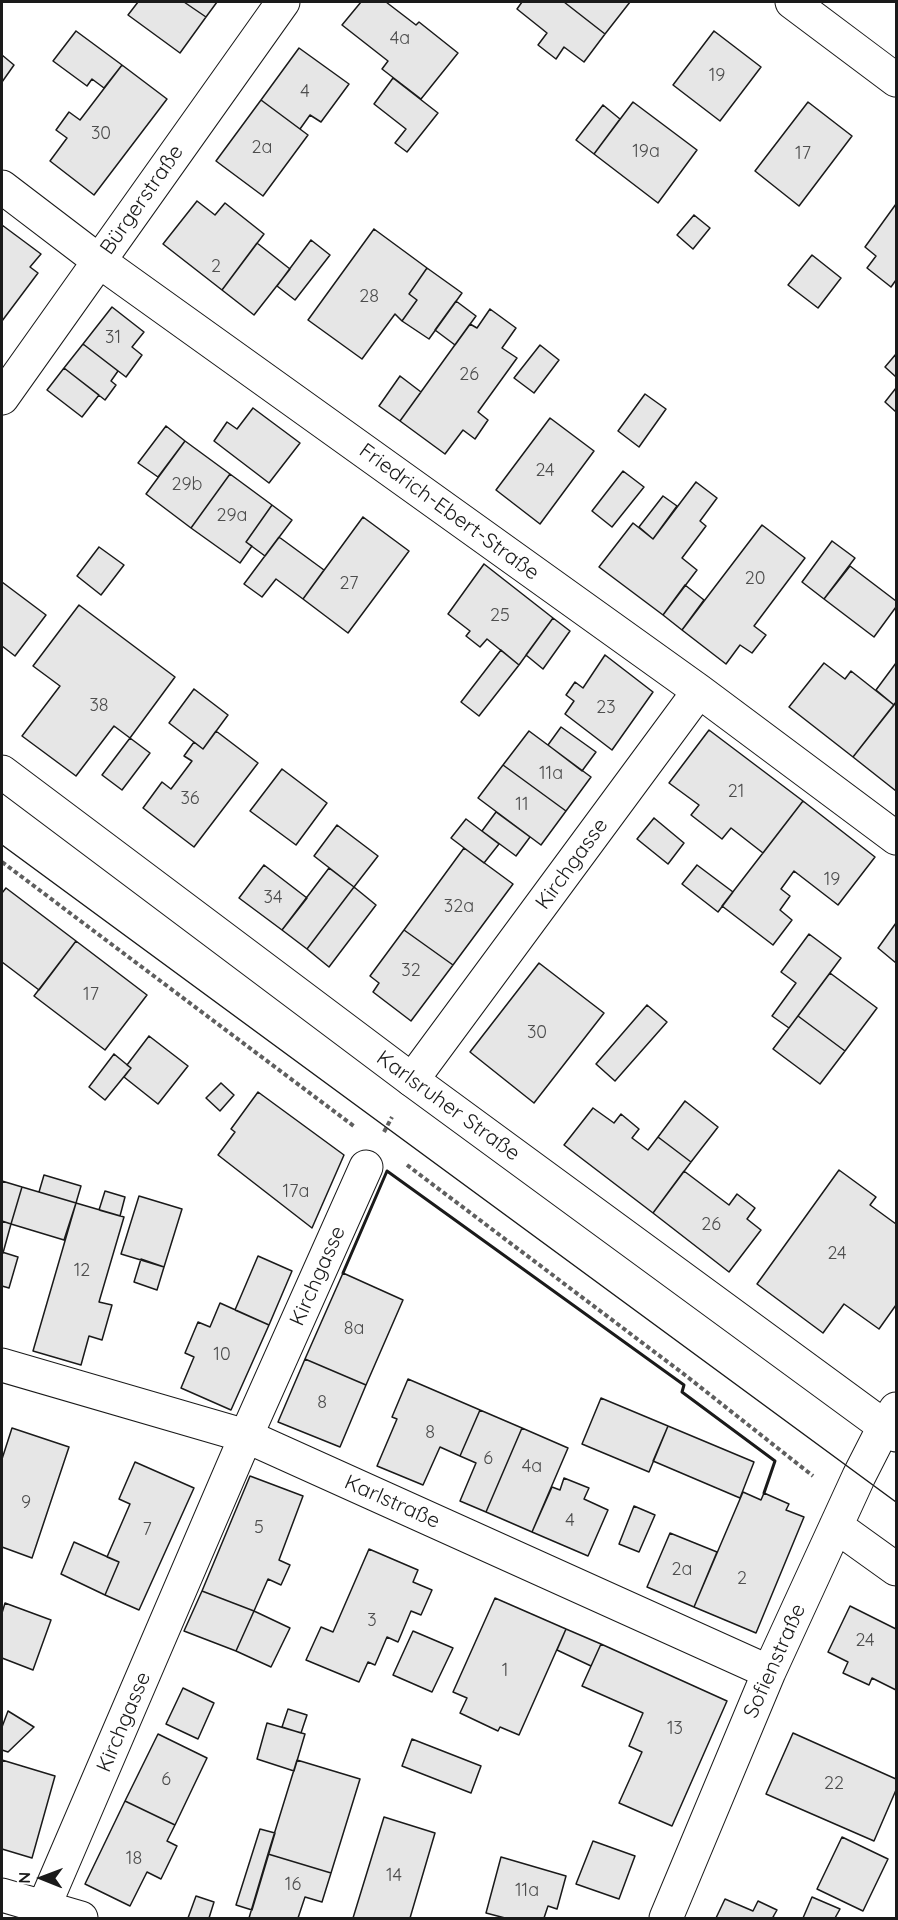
<!DOCTYPE html>
<meta charset="utf-8">
<style>
body{margin:0}
#map{position:relative;width:898px;height:1920px;overflow:hidden;background:#fff;font-family:Quicksand,sans-serif}
canvas{display:block}
.frame{position:absolute;inset:0;border:3px solid #1a1a1a;pointer-events:none}
.north{position:absolute;left:12px;top:1848px;width:60px;height:60px;-webkit-text-stroke:4px #fff;paint-order:stroke;rotate:271deg;font-size:16px;font-weight:700;line-height:24px;text-align:center;color:#1a1a1a}
.north::after{content:'';display:block;margin:auto;width:21px;height:27px;background:#1a1a1a;clip-path:polygon(50% 0,100% 100%,50% 72%,0 100%)}
</style>
<div id="map">
<canvas width="898" height="1920"></canvas>
<div class="frame"></div>
<div class="north">N</div>
</div>
<script>
const c = document.querySelector('canvas').getContext('2d');
c.lineJoin = 'round';
function fillPath(path, color) {
  c.fillStyle = color;
  c.fill(path, 'evenodd');
}
function shape(rows) {
  const path = new Path2D();
  for (const r of rows) {
    path.moveTo(r[0], r[1]);
    for (let i = 2; i < r.length; i += 2) path.lineTo(r[i], r[i + 1]);
  }
  return path;
}
function strokePath(path, color, width, dash) {
  c.strokeStyle = color;
  c.lineWidth = width;
  c.lineCap = dash ? 'butt' : 'round';
  c.setLineDash(dash || []);
  c.stroke(path);
}
function write(font, color, halo, rows, align = 'center') {
  c.font = font + ' Quicksand,sans-serif';
  c.lineWidth = 4.5;
  c.setLineDash([]);
  c.textBaseline = 'middle';
  c.strokeStyle = halo;
  c.fillStyle = color;
  for (const [text, x, y, turn = 0] of rows) {
    c.save();
    c.translate(x, y);
    c.rotate((+turn || 0) * Math.PI / 180);
    c.textAlign = isNaN(turn) ? turn : align;
    if (halo) c.strokeText(text, 0, 0);
    c.fillText(text, 0, 0);
    c.restore();
  }
}
const building = shape([
 [138,2,184,2,206,17,180,53,128,15,138,2],
 [184,2,217,2,206,17,184,2],
 [361,2,386,2,416,25,419,22,458,53,421,99,382,69,388,61,342,25,361,2],
 [522,2,564,2,605,34,584,62,564,47,556,59,538,45,547,33,517,9,522,2],
 [564,2,630,2,605,34,564,2],
 [76,31,122,65,104,88,92,79,87,86,53,61,76,31],
 [714,31,761,67,720,121,673,85,714,31],
 [299,48,349,84,321,122,310,115,300,129,261,100,299,48],
 [2,55,14,65,2,82,2,55],
 [122,65,167,99,94,195,50,161,67,138,56,130,69,112,80,120,122,65],
 [393,78,438,113,407,152,395,143,406,129,374,104,393,78],
 [261,100,308,135,263,196,216,161,261,100],
 [633,102,697,150,658,203,594,154,633,102],
 [808,102,852,136,799,206,755,171,808,102],
 [603,105,620,119,594,154,576,140,603,105],
 [197,201,215,215,225,203,264,234,222,290,163,244,197,201],
 [896,204,896,280,891,287,867,268,876,256,865,247,896,204],
 [694,215,710,228,693,249,677,235,694,215],
 [2,225,41,254,30,267,38,273,2,321,2,225],
 [374,229,427,268,409,294,417,300,402,321,395,314,362,359,308,320,374,229],
 [311,240,330,255,295,300,277,286,311,240],
 [257,243,290,269,254,315,222,290,257,243],
 [812,255,841,278,818,308,788,285,812,255],
 [427,268,462,293,429,339,402,321,417,300,409,294,427,268],
 [456,301,476,316,455,345,435,330,456,301],
 [112,307,144,332,132,347,142,355,126,377,83,344,112,307],
 [490,309,516,328,502,348,517,358,478,412,488,420,475,439,463,430,445,454,400,421,470,324,477,328,490,309],
 [83,344,118,371,111,381,116,385,105,400,64,368,83,344],
 [540,345,559,360,534,393,514,378,540,345],
 [896,354,896,377,885,367,896,354],
 [64,368,99,395,82,417,47,390,64,368],
 [400,376,421,392,400,421,379,406,400,376],
 [896,388,896,412,885,402,896,388],
 [645,394,666,409,639,447,618,431,645,394],
 [253,408,300,443,269,483,214,441,227,422,237,429,253,408],
 [550,418,594,451,540,524,496,490,550,418],
 [166,426,185,441,158,477,138,463,166,426],
 [185,441,230,474,191,528,146,494,185,441],
 [623,471,644,487,612,527,592,511,623,471],
 [230,474,272,505,246,542,252,546,240,563,191,528,230,474],
 [696,482,717,498,700,521,706,526,682,558,697,570,663,615,599,567,633,523,653,539,696,482],
 [663,496,677,506,653,539,639,527,663,496],
 [272,505,292,520,265,556,246,542,272,505],
 [363,517,409,551,348,633,303,599,363,517],
 [762,525,805,558,754,626,766,635,752,653,740,645,726,664,682,630,762,525],
 [279,537,324,570,303,599,276,579,262,597,244,584,279,537],
 [832,541,855,558,824,599,802,582,832,541],
 [99,547,124,565,101,595,77,576,99,547],
 [484,564,553,618,519,665,487,639,480,647,466,636,470,631,448,614,484,564],
 [850,566,896,601,896,607,874,637,824,599,850,566],
 [2,582,46,615,15,656,2,646,2,582],
 [685,585,704,600,682,630,663,615,685,585],
 [79,605,175,677,130,738,114,726,76,776,22,736,60,686,33,666,79,605],
 [553,618,570,631,543,669,526,655,553,618],
 [501,650,519,665,479,716,461,702,501,650],
 [605,655,653,692,612,750,565,714,574,701,566,695,575,682,583,688,605,655],
 [824,663,845,679,851,671,894,705,853,757,789,707,824,663],
 [896,663,896,702,894,705,876,690,896,663],
 [194,689,228,715,203,749,169,723,194,689],
 [896,702,896,791,853,757,896,702],
 [561,727,596,752,582,771,548,745,561,727],
 [709,730,803,801,763,853,731,828,722,839,691,815,699,805,669,783,709,730],
 [216,731,258,763,194,847,143,808,162,782,171,789,192,761,184,756,194,742,203,749,216,731],
 [529,731,591,777,566,811,503,765,529,731],
 [130,738,150,753,122,790,102,775,130,738],
 [503,765,566,811,541,845,478,798,503,765],
 [282,769,327,803,296,845,250,811,282,769],
 [803,801,875,857,838,905,794,871,781,889,790,896,780,910,792,920,773,945,722,906,803,801],
 [496,812,530,837,516,856,482,831,496,812],
 [654,818,684,843,668,864,637,839,654,818],
 [466,819,499,844,484,863,451,838,466,819],
 [337,825,378,856,354,887,314,856,337,825],
 [464,848,513,884,453,965,404,930,464,848],
 [264,865,307,898,282,930,239,898,264,865],
 [697,865,733,892,718,912,682,884,697,865],
 [329,868,354,887,307,949,282,930,329,868],
 [354,887,376,905,329,967,307,949,354,887],
 [6,888,76,941,39,990,2,962,2,893,6,888],
 [896,923,896,963,878,948,896,923],
 [404,930,453,965,411,1021,373,992,379,983,370,976,404,930],
 [809,934,841,958,789,1028,772,1016,796,983,781,972,809,934],
 [76,941,147,995,105,1050,34,996,76,941],
 [539,963,604,1013,534,1103,470,1052,539,963],
 [830,973,877,1008,845,1051,798,1016,830,973],
 [647,1005,667,1022,615,1081,596,1064,647,1005],
 [798,1016,845,1051,820,1084,773,1049,798,1016],
 [149,1036,188,1066,158,1104,124,1077,131,1068,127,1065,149,1036],
 [114,1054,131,1068,105,1100,89,1087,114,1054],
 [221,1083,234,1095,220,1111,206,1098,221,1083],
 [258,1092,344,1155,312,1228,218,1155,235,1132,231,1129,258,1092],
 [685,1101,718,1127,691,1162,658,1137,685,1101],
 [593,1108,614,1123,621,1114,639,1129,632,1138,648,1150,658,1137,691,1162,653,1213,564,1145,593,1108],
 [839,1170,876,1197,870,1205,896,1224,896,1305,879,1329,844,1304,823,1333,757,1284,839,1170],
 [684,1171,729,1205,737,1194,755,1208,747,1219,761,1230,729,1272,653,1213,684,1171],
 [44,1175,81,1186,76,1203,39,1192,44,1175],
 [2,1181,22,1187,11,1224,2,1221,2,1181],
 [22,1187,76,1203,64,1240,11,1224,22,1187],
 [105,1191,125,1197,120,1216,99,1210,105,1191],
 [139,1196,182,1209,164,1267,121,1254,139,1196],
 [76,1203,124,1217,99,1302,112,1305,102,1340,89,1336,81,1365,33,1351,76,1203],
 [2,1221,11,1224,3,1253,2,1252,2,1221],
 [2,1252,18,1257,9,1288,2,1286,2,1252],
 [258,1256,292,1271,269,1325,235,1310,258,1256],
 [141,1259,164,1267,157,1290,134,1282,141,1259],
 [343,1273,403,1300,366,1385,305,1359,343,1273],
 [220,1303,269,1325,231,1410,181,1388,194,1357,185,1353,198,1322,210,1327,220,1303],
 [305,1359,366,1385,340,1447,278,1422,305,1359],
 [408,1379,480,1410,460,1456,440,1447,423,1485,377,1466,397,1419,392,1417,408,1379],
 [601,1398,668,1426,649,1472,582,1444,601,1398],
 [480,1410,522,1428,486,1512,460,1501,476,1463,460,1456,480,1410],
 [668,1426,754,1462,740,1498,653,1461,668,1426],
 [12,1428,69,1447,32,1558,2,1547,2,1459,12,1428],
 [522,1428,568,1448,532,1532,486,1512,522,1428],
 [135,1462,194,1488,139,1610,105,1595,119,1562,107,1557,130,1504,119,1499,135,1462],
 [250,1476,303,1496,279,1560,290,1565,281,1585,268,1579,254,1611,202,1591,250,1476],
 [564,1478,589,1488,584,1499,608,1510,588,1556,532,1532,552,1487,560,1490,564,1478],
 [743,1492,761,1500,764,1493,789,1504,786,1510,804,1517,756,1633,694,1607,743,1492],
 [634,1506,655,1515,639,1552,619,1544,634,1506],
 [670,1533,717,1552,694,1607,647,1587,670,1533],
 [74,1542,119,1562,105,1595,61,1574,74,1542],
 [369,1549,418,1570,413,1582,432,1590,421,1615,411,1611,398,1642,387,1637,375,1665,368,1662,359,1682,306,1660,321,1627,333,1632,369,1549],
 [202,1591,254,1611,236,1651,184,1631,202,1591],
 [495,1598,566,1629,519,1735,500,1727,498,1731,460,1713,467,1698,453,1692,495,1598],
 [5,1603,51,1620,33,1670,2,1658,2,1613,5,1603],
 [850,1606,896,1629,896,1690,872,1678,869,1685,843,1673,848,1662,828,1652,850,1606],
 [254,1611,290,1628,271,1667,236,1651,254,1611],
 [566,1629,601,1644,591,1666,557,1650,566,1629],
 [413,1631,453,1648,432,1692,393,1675,413,1631],
 [601,1644,727,1701,672,1826,619,1803,642,1752,629,1746,643,1713,582,1686,601,1644],
 [183,1688,214,1703,198,1739,166,1724,183,1688],
 [288,1709,307,1715,301,1733,282,1727,288,1709],
 [8,1711,34,1727,8,1752,2,1750,2,1727,8,1711],
 [267,1723,305,1734,294,1771,257,1759,267,1723],
 [793,1733,896,1779,896,1790,874,1841,766,1794,793,1733],
 [158,1734,207,1758,175,1825,125,1801,158,1734],
 [412,1739,481,1766,471,1793,402,1766,412,1739],
 [2,1760,55,1776,32,1858,2,1849,2,1760],
 [297,1760,360,1779,331,1873,268,1854,297,1760],
 [125,1801,175,1825,167,1841,177,1846,161,1879,147,1872,130,1906,85,1884,125,1801],
 [384,1817,435,1833,410,1918,353,1918,384,1817],
 [260,1829,275,1833,252,1910,236,1905,260,1829],
 [842,1837,888,1859,863,1911,817,1889,842,1837],
 [593,1841,635,1856,619,1899,576,1884,593,1841],
 [268,1854,331,1873,322,1902,305,1897,298,1918,249,1918,268,1854],
 [501,1857,566,1876,557,1909,548,1906,544,1918,505,1918,486,1913,501,1857],
 [196,1896,214,1902,209,1918,188,1918,196,1896],
 [812,1897,840,1909,835,1918,803,1918,812,1897],
 [725,1899,753,1911,758,1901,777,1910,773,1917,775,1918,716,1918,725,1899]
]);
fillPath(building, '#e6e6e6');
strokePath(building, '#1a1a1a', 1.5);
const street = shape([
 [792,2,896,80],
 [2,187,99,261,699,691,896,838],
 [2,398,283,2],
 [412,1080,699,691],
 [2,1365,246,1436,769,1672],
 [836,1526,896,1569],
 [2,1895,81,1918],
 [39,1918,246,1436,366,1167],
 [666,1918,769,1672,859,1476,884,1427,896,1409]
]);
const secondary = shape([
 [2,772,412,1080,896,1435]
]);
strokePath(street, '#1a1a1a', 35);
strokePath(secondary, '#1a1a1a', 35);
strokePath(shape([
 [2,862,355,1127],
 [384,1132,392,1117],
 [407,1165,685,1375,813,1476]
]), '#5f5f5f', 4, [4.5, 3]);
strokePath(street, '#fff', 33);
strokePath(secondary, '#fff', 33);
strokePath(shape([
 [2,845,896,1502]
]), '#1a1a1a', 1.5);
strokePath(shape([
 [343,1273,387,1171,684,1385,682,1392,775,1461,764,1493]
]), '#1a1a1a', 3);
write('18px', '#4d4d4d', null, [
 ["4a",400,39],
 ["19",717,76],
 ["4",305,92],
 ["30",101,134],
 ["2a",262,148],
 ["19a",646,152],
 ["17",803,154],
 ["2",216,267],
 ["28",369,297],
 ["31",113,338],
 ["26",469,375],
 ["24",545,471],
 ["29b",187,485],
 ["29a",232,516],
 ["20",755,579],
 ["27",349,584],
 ["25",500,616],
 ["38",99,706],
 ["23",606,708],
 ["11a",551,774],
 ["21",736,792],
 ["36",190,799],
 ["11",522,805],
 ["19",832,880],
 ["34",273,898],
 ["32a",459,907],
 ["32",411,971],
 ["17",91,995],
 ["30",537,1033],
 ["17a",296,1192],
 ["26",711,1225],
 ["24",837,1254],
 ["12",82,1271],
 ["8a",354,1329],
 ["10",222,1355],
 ["8",322,1403],
 ["8",430,1433],
 ["6",488,1459],
 ["4a",532,1467],
 ["9",26,1503],
 ["4",570,1521],
 ["5",259,1528],
 ["7",147,1530],
 ["2a",682,1570],
 ["2",742,1579],
 ["3",372,1621],
 ["24",865,1641],
 ["1",505,1671],
 ["13",675,1729],
 ["6",166,1780],
 ["22",834,1784],
 ["18",134,1859],
 ["14",394,1876],
 ["16",293,1885],
 ["11a",527,1891]
]);
write('21px', '#1a1a1a', '#fff', [
 ["Bürgerstraße",142,200,-55],
 ["Friedrich-Ebert-Straße",449,512,36],
 ["Kirchgasse",572,864,-54],
 ["Karlsruher Straße",448,1106,36],
 ["Kirchgasse",318,1276,-66],
 ["Karlstraße",392,1502,24],
 ["Sofienstraße",775,1661,-66],
 ["Kirchgasse",124,1722,-67]
]);
</script>
